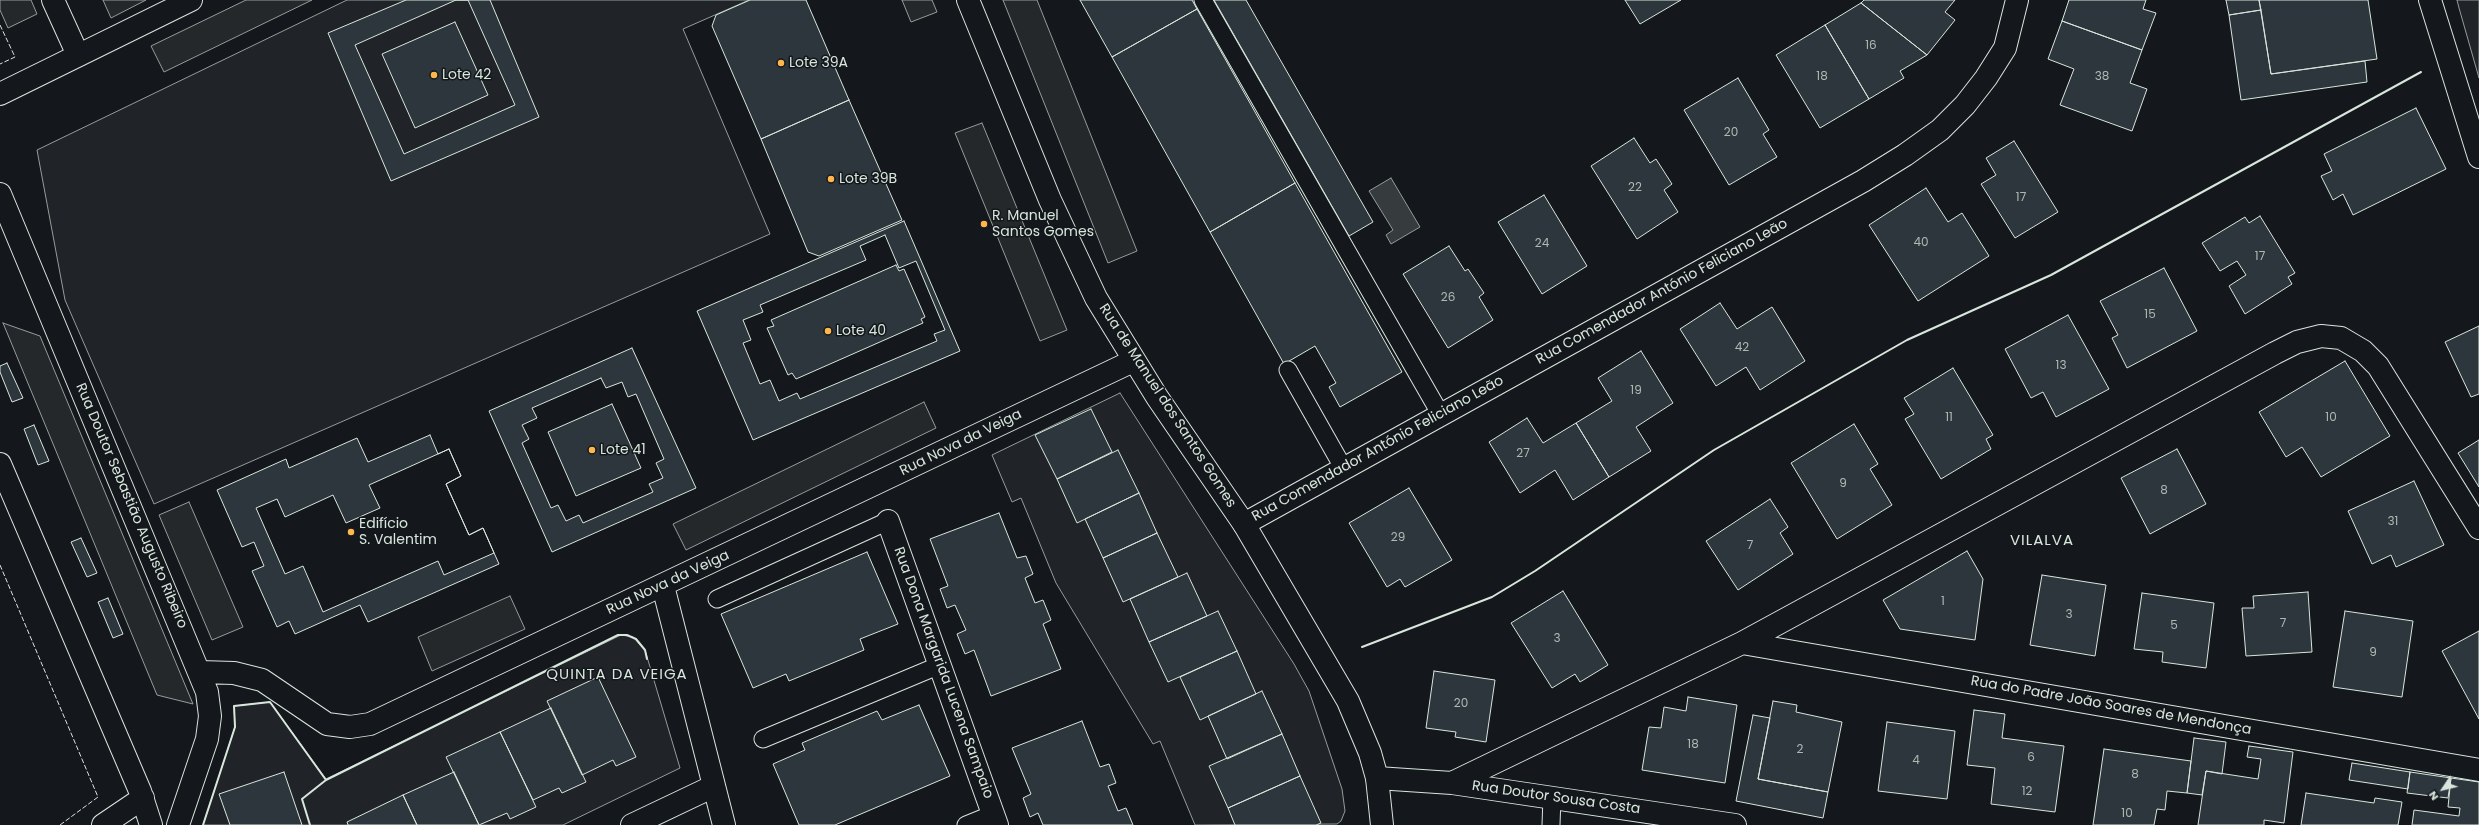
<!DOCTYPE html>
<meta charset="utf-8">
<style>
body{margin:0}
#map{position:relative;width:2479px;height:825px;overflow:hidden;background:#14181c;font-family:Poppins,sans-serif}
canvas{display:block}
.north{position:absolute;left:2423px;top:769px;width:40px;height:40px;-webkit-text-stroke:3px #14181c;paint-order:stroke;rotate:235deg;font-size:11px;font-weight:700;line-height:16px;text-align:center;color:#d8e6dc}
.north::after{content:'';display:block;margin:auto;width:14px;height:18px;background:#d8e6dc;clip-path:polygon(50% 0,100% 100%,50% 72%,0 100%)}
</style>
<div id="map">
<canvas width="2479" height="825"></canvas>
<div class="north">N</div>
</div>
<script>
const c = document.querySelector('canvas').getContext('2d');
c.lineJoin = 'round';
function fillPath(path, color) {
  c.fillStyle = color;
  c.fill(path, 'evenodd');
}
function shape(rows) {
  const path = new Path2D();
  for (const r of rows) {
    path.moveTo(r[0], r[1]);
    for (let i = 2; i < r.length; i += 2) path.lineTo(r[i], r[i + 1]);
  }
  return path;
}
function strokePath(path, color, width, dash) {
  c.strokeStyle = color;
  c.lineWidth = width;
  c.lineCap = dash ? 'butt' : 'round';
  c.setLineDash(dash || []);
  c.stroke(path);
}
function write(font, color, halo, rows, align = 'center') {
  c.font = font + ' Poppins,sans-serif';
  c.lineWidth = 3;
  c.setLineDash([]);
  c.textBaseline = 'middle';
  c.strokeStyle = halo;
  c.fillStyle = color;
  for (const [text, x, y, turn = 0] of rows) {
    c.save();
    c.translate(x, y);
    c.rotate((+turn || 0) * Math.PI / 180);
    c.textAlign = isNaN(turn) ? turn : align;
    if (halo) c.strokeText(text, 0, 0);
    c.fillText(text, 0, 0);
    c.restore();
  }
}
const green = shape([
 [347,0,749,0,683,29,770,234,154,504,65,300,37,150,347,0],
 [2457,0,2479,0,2479,78,2459,8,2457,0],
 [1120,393,1294,664,1309,691,1342,789,1345,811,1341,821,1337,824,1195,825,1160,741,1153,744,1056,583,1021,498,1012,502,992,455,1120,393],
 [621,635,633,637,645,650,680,768,563,825,203,825,235,727,234,706,270,702,326,779,621,635]
]);
fillPath(green, '#202428');
strokePath(green, '#939e99', 1);
const parking = shape([
 [0,0,31,0,37,14,8,28,0,10,0,0],
 [103,0,146,0,111,18,103,0],
 [246,0,312,0,164,72,151,46,246,0],
 [902,0,932,0,937,12,911,22,902,0],
 [1003,0,1037,0,1137,251,1108,263,1003,0],
 [982,123,1067,330,1040,341,955,133,982,123],
 [3,323,40,336,193,704,157,695,3,323],
 [924,402,936,428,686,550,673,524,924,402],
 [189,502,243,627,212,640,159,515,189,502],
 [510,596,525,629,432,671,418,637,510,596]
]);
fillPath(parking, '#24282b');
strokePath(parking, '#939e99', 1);
const water = shape([
 [1391,178,1420,227,1391,244,1386,235,1393,230,1369,191,1391,178]
]);
fillPath(water, '#363b3e');
strokePath(water, '#939e99', 1);
const building = shape([
 [406,0,490,0,539,117,391,181,328,33,406,0],
 [456,0,468,0,515,105,404,154,355,45,456,0],
 [750,0,806,0,849,100,761,139,712,26,716,15,750,0],
 [1080,0,1192,0,1197,9,1112,57,1080,0],
 [1214,0,1246,0,1373,222,1349,236,1214,0],
 [1625,0,1681,0,1640,24,1625,0],
 [1864,0,1955,0,1945,12,1955,20,1927,55,1861,3,1864,0],
 [2069,0,2146,0,2143,9,2156,13,2142,50,2062,21,2069,0],
 [2226,0,2259,0,2261,10,2229,15,2226,0],
 [2259,0,2368,0,2377,59,2271,74,2259,0],
 [1861,3,1927,55,1900,71,1904,78,1869,99,1825,25,1861,3],
 [1197,9,1295,183,1210,232,1112,57,1197,9],
 [2261,10,2271,74,2365,61,2367,82,2241,100,2229,15,2261,10],
 [2062,21,2142,50,2130,83,2147,89,2132,131,2060,105,2074,69,2048,59,2062,21],
 [455,22,488,95,415,128,382,54,455,22],
 [1825,25,1869,99,1820,128,1776,55,1825,25],
 [1738,78,1769,130,1763,134,1777,157,1729,185,1684,110,1738,78],
 [849,100,902,220,819,256,808,252,761,139,849,100],
 [2416,108,2446,169,2353,215,2343,194,2333,200,2321,176,2332,171,2324,154,2416,108],
 [1634,138,1650,163,1656,159,1672,184,1664,190,1678,212,1637,239,1591,166,1634,138],
 [2014,141,2058,212,2015,238,1981,184,1996,175,1986,158,2014,141],
 [1295,183,1402,372,1340,407,1329,387,1336,383,1315,346,1284,364,1210,232,1295,183],
 [1926,188,1948,222,1962,213,1989,256,1918,301,1869,225,1926,188],
 [1544,195,1587,266,1542,294,1498,222,1544,195],
 [2260,216,2295,273,2288,277,2292,284,2245,314,2229,286,2246,275,2237,261,2220,271,2202,243,2245,217,2249,223,2260,216],
 [904,221,960,351,753,440,697,311,904,221],
 [885,235,899,268,916,261,945,330,934,334,937,341,800,399,797,393,779,401,770,380,760,384,743,343,751,340,743,320,763,312,760,305,866,260,860,246,885,235],
 [1449,246,1465,271,1468,269,1484,293,1479,297,1493,320,1448,348,1403,274,1449,246],
 [896,265,899,271,904,269,925,317,921,319,923,323,796,379,792,373,788,375,767,328,774,326,771,320,896,265],
 [2164,268,2197,331,2127,368,2112,338,2118,335,2100,301,2164,268],
 [1720,303,1737,329,1772,307,1805,361,1760,390,1746,367,1716,386,1680,329,1720,303],
 [2068,315,2109,389,2056,417,2043,392,2031,398,2005,349,2068,315],
 [2479,326,2479,394,2471,397,2445,342,2479,326],
 [632,348,696,488,552,552,489,411,632,348],
 [1641,351,1673,403,1636,427,1651,451,1609,477,1576,423,1612,401,1598,378,1641,351],
 [2345,361,2390,436,2321,477,2302,447,2286,457,2259,412,2345,361],
 [7,363,23,398,12,402,0,372,0,366,7,363],
 [1953,368,1993,435,1986,439,1991,449,1941,479,1905,419,1914,414,1904,398,1953,368],
 [601,378,606,388,622,382,628,397,636,394,664,459,656,463,663,478,649,484,653,492,583,523,579,515,566,521,558,505,551,508,522,443,529,439,522,425,537,418,532,408,601,378],
 [612,404,641,468,576,496,548,432,612,404],
 [1091,409,1112,452,1057,479,1035,435,1091,409],
 [1527,418,1543,443,1576,423,1609,477,1573,500,1555,470,1520,493,1489,442,1527,418],
 [1854,424,1878,464,1870,469,1892,505,1837,539,1791,463,1854,424],
 [34,425,49,461,38,465,24,429,34,425],
 [430,435,438,454,449,449,461,476,446,484,469,535,483,528,499,564,368,622,360,605,295,634,289,621,277,627,252,571,264,566,254,542,242,547,217,490,286,459,289,468,357,438,368,462,430,435],
 [2479,440,2479,487,2458,453,2479,440],
 [449,449,461,476,446,484,469,535,483,528,494,553,444,575,438,561,323,612,303,566,285,574,256,508,277,499,285,517,333,495,346,523,380,508,369,485,449,449],
 [2177,449,2206,504,2150,534,2121,478,2177,449],
 [1118,450,1139,493,1077,523,1057,479,1118,450],
 [2414,481,2444,545,2396,567,2391,555,2372,564,2348,511,2414,481],
 [1409,488,1452,560,1405,587,1400,579,1387,587,1349,523,1409,488],
 [1139,493,1157,533,1103,558,1085,519,1139,493],
 [1770,499,1788,527,1780,533,1793,554,1738,590,1706,541,1770,499],
 [999,513,1017,558,1026,556,1033,574,1025,578,1035,603,1043,600,1051,620,1043,624,1061,669,991,696,974,650,965,654,957,634,966,630,955,605,947,608,940,589,948,586,930,539,999,513],
 [1157,533,1178,577,1123,602,1103,558,1157,533],
 [81,538,97,573,87,577,71,542,81,538],
 [1967,551,1983,579,1975,640,1900,629,1883,600,1967,551],
 [867,552,898,624,860,639,864,650,789,681,786,674,753,688,721,614,867,552],
 [1187,573,1207,616,1149,642,1130,599,1187,573],
 [2042,575,2106,585,2095,656,2030,645,2042,575],
 [1563,591,1608,665,1580,682,1575,674,1552,688,1511,623,1563,591],
 [2308,592,2312,652,2246,656,2242,608,2254,608,2253,596,2308,592],
 [2142,593,2214,603,2206,668,2162,662,2163,652,2134,649,2142,593],
 [108,598,123,634,113,638,98,602,108,598],
 [1218,611,1237,651,1168,682,1149,642,1218,611],
 [2345,611,2413,621,2402,697,2333,687,2345,611],
 [2479,631,2479,719,2442,651,2479,631],
 [1237,651,1256,694,1200,720,1180,677,1237,651],
 [1434,671,1495,680,1486,742,1455,737,1456,732,1426,728,1434,671],
 [598,677,636,757,616,766,613,760,582,775,547,701,598,677],
 [1262,691,1282,734,1227,759,1208,716,1262,691],
 [1688,697,1737,705,1725,783,1642,770,1649,727,1661,728,1664,707,1686,711,1688,697],
 [1773,701,1797,705,1796,712,1842,722,1828,792,1758,779,1773,701],
 [919,705,950,776,835,825,799,825,773,764,805,750,802,743,877,711,882,720,919,705],
 [551,708,586,782,562,793,559,788,533,800,500,732,551,708],
 [1974,710,2005,714,2002,738,2064,746,2055,812,1991,804,1995,768,1967,765,1974,710],
 [1753,715,1770,718,1758,779,1828,792,1823,818,1736,801,1753,715],
 [1082,721,1100,767,1109,764,1116,783,1108,786,1118,811,1126,808,1133,825,1043,825,1038,813,1030,817,1023,798,1031,794,1012,748,1082,721],
 [1887,722,1955,731,1947,799,1878,791,1887,722],
 [500,732,536,807,510,819,507,813,479,825,446,757,500,732],
 [1282,734,1300,776,1228,808,1209,766,1282,734],
 [2194,738,2226,742,2222,774,2206,771,2202,795,2187,793,2194,738],
 [2249,746,2293,752,2284,823,2264,820,2264,825,2198,825,2206,771,2258,779,2261,759,2247,757,2249,746],
 [2104,749,2191,761,2187,793,2167,791,2165,810,2157,809,2154,825,2093,825,2104,749],
 [2352,763,2410,772,2408,789,2349,780,2352,763],
 [284,772,302,825,230,825,219,794,284,772],
 [454,772,479,825,417,825,403,795,454,772],
 [2410,772,2451,778,2448,798,2407,793,2410,772],
 [1300,776,1321,823,1316,825,1235,825,1228,808,1300,776],
 [2451,778,2479,782,2479,825,2412,825,2414,810,2459,816,2460,808,2448,807,2451,778],
 [2306,793,2374,803,2375,798,2402,802,2398,825,2301,825,2306,793],
 [403,795,417,825,348,825,347,822,403,795]
]);
fillPath(building, '#2c363c');
strokePath(building, '#d8e6dc', 1);
const lane = shape([
 [1203,0,1441,415],
 [1288,370,1344,469],
 [717,599,888,521],
 [763,739,940,665],
 [966,825,993,814],
 [1551,825,1552,797]
]);
const street = shape([
 [53,0,78,55],
 [0,94,191,0],
 [0,194,207,692,210,716,207,739,178,825],
 [0,464,140,791,151,825],
 [888,521,997,825],
 [1244,524,1863,181,1905,155,1940,130,1965,105,1986,78,2005,48,2017,0],
 [663,586,724,825],
 [1742,643,2479,770],
 [200,672,234,673,262,680,327,724,350,727,370,724,1133,361],
 [1377,778,1452,783,1735,825],
 [1452,783,1742,643,2275,353,2297,342,2321,336,2341,338,2363,351,2378,366,2479,528],
 [103,825,143,798],
 [632,825,714,786]
]);
const secondary = shape([
 [968,0,1050,200,1096,298,1157,397,1244,524,1348,701,1370,753,1377,778,1382,825],
 [2430,0,2479,157]
]);
strokePath(lane, '#d8e6dc', 19);
strokePath(street, '#d8e6dc', 24);
strokePath(secondary, '#d8e6dc', 24);
strokePath(lane, '#14181c', 17);
strokePath(street, '#14181c', 22);
strokePath(secondary, '#14181c', 22);
strokePath(shape([
 [0,25,15,57,0,64],
 [0,565,98,797,60,825]
]), '#d8e6dc', 1, [5, 2]);
strokePath(shape([
 [1362,647,1492,597,1535,571,1714,450,1907,340,2051,275,2421,72],
 [326,780,618,635,627,635,636,639,645,650,647,659],
 [203,825,235,727,234,706,270,702,326,780,302,799,310,825]
]), '#d8e6dc', 2);
for (const [x, y, r, color] of [
 [781,63,4,"#ffb74d"],
 [434,75,4,"#ffb74d"],
 [831,179,4,"#ffb74d"],
 [984,224,4,"#ffb74d"],
 [828,331,4,"#ffb74d"],
 [592,450,4,"#ffb74d"],
 [351,532,4,"#ffb74d"]
]) {
  const dot = new Path2D();
  dot.arc(x, y, r, 0, 2 * Math.PI);
  c.fillStyle = color;
  c.fill(dot);
  strokePath(dot, '#14181c', 1.5);
}
write('12px', '#adbab4', null, [
 ["16",1871,46],
 ["18",1822,77],
 ["38",2102,77],
 ["20",1731,133],
 ["22",1635,188],
 ["17",2021,198],
 ["40",1921,243],
 ["24",1542,244],
 ["17",2260,257],
 ["26",1448,298],
 ["15",2150,315],
 ["42",1742,348],
 ["13",2061,366],
 ["19",1636,391],
 ["11",1949,418],
 ["10",2331,418],
 ["27",1523,454],
 ["9",1843,484],
 ["8",2164,491],
 ["31",2393,522],
 ["29",1398,538],
 ["7",1750,546],
 ["1",1943,602],
 ["3",2069,615],
 ["7",2283,624],
 ["5",2174,626],
 ["3",1557,639],
 ["9",2373,653],
 ["20",1461,704],
 ["18",1693,745],
 ["2",1800,750],
 ["6",2031,758],
 ["4",1916,761],
 ["8",2135,775],
 ["12",2027,792],
 ["10",2127,814]
]);
write('14px', '#d8e6dc', '#14181c', [
 ["Lote 39A",789,63],
 ["Lote 42",442,75],
 ["Lote 39B",839,179],
 ["R. Manuel",992,216],
 ["Santos Gomes",992,232],
 ["Lote 40",836,331],
 ["Lote 41",600,450],
 ["Edifício",359,524],
 ["S. Valentim",359,540]
], 'left');
write('14px', '#d8e6dc', '#14181c', [
 ["Rua Comendador António Feliciano Leão",1662,292,-29],
 ["Rua de Manuel dos Santos Gomes",1167,406,57],
 ["Rua Nova da Veiga",961,443,-26],
 ["Rua Comendador António Feliciano Leão",1378,449,-29],
 ["Rua Doutor Sebastião Augusto Ribeiro",131,506,67],
 ["Rua Nova da Veiga",668,583,-25],
 ["Rua Dona Margarida Lucena Sampaio",943,673,70],
 ["Rua do Padre João Soares de Mendonça",2111,706,10],
 ["Rua Doutor Sousa Costa",1556,798,8]
]);
c.letterSpacing = '1px';
write('15px', '#d8e6dc', '#14181c', [
 ["VILALVA",2042,541],
 ["QUINTA DA VEIGA",617,675]
]);
c.letterSpacing = '0px';
</script>
